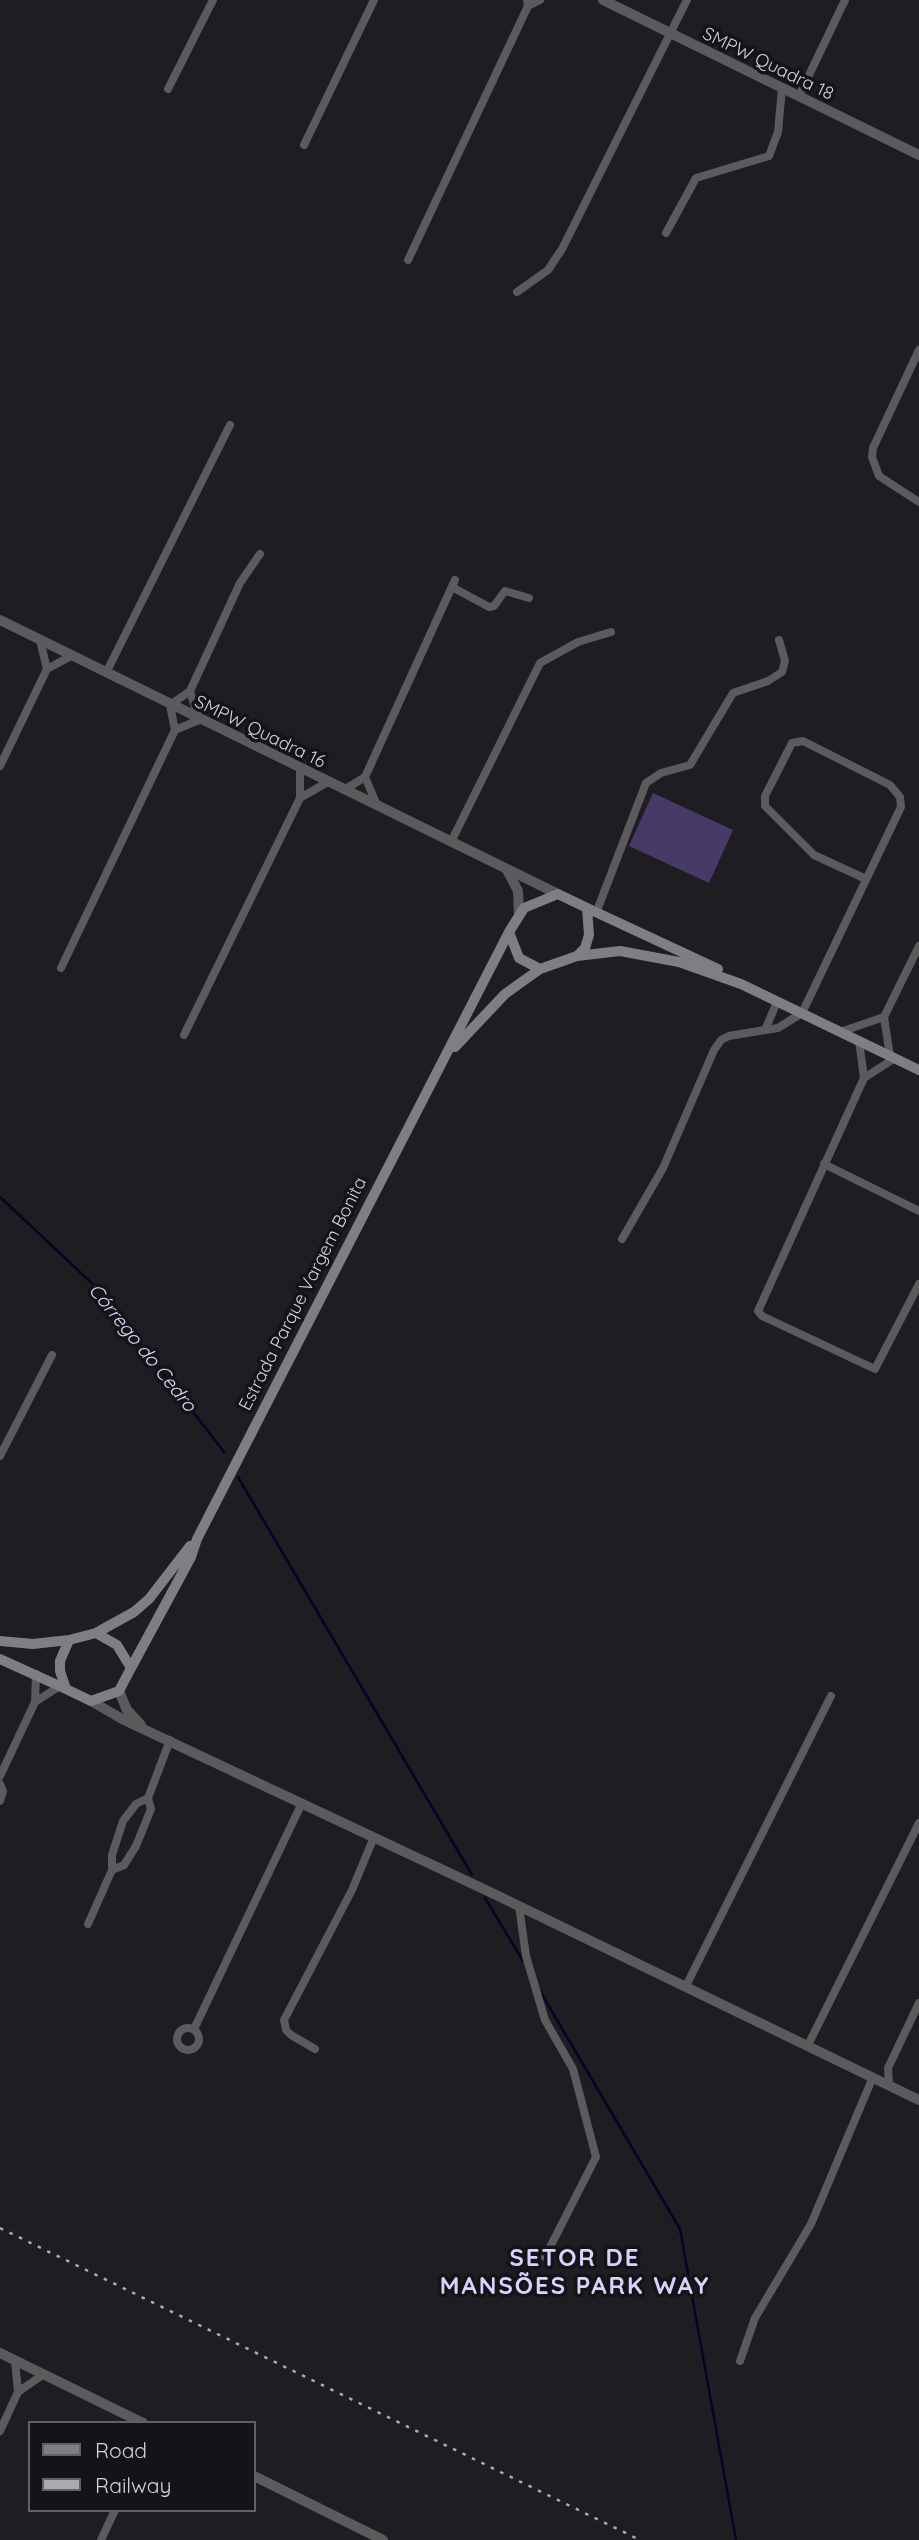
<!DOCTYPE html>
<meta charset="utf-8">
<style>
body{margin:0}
#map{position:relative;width:919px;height:2540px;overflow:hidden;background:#1e1d21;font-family:Quicksand,sans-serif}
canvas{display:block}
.legend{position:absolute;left:28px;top:2421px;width:228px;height:91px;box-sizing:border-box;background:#151318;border:2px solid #626064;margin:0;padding:9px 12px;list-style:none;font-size:21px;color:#d5d4d7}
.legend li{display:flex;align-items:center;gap:14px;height:35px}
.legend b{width:35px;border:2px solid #626064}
</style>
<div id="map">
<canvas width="919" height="2540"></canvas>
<ul class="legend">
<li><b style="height:9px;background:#7f7e82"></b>Road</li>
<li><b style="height:9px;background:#abaaae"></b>Railway</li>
</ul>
</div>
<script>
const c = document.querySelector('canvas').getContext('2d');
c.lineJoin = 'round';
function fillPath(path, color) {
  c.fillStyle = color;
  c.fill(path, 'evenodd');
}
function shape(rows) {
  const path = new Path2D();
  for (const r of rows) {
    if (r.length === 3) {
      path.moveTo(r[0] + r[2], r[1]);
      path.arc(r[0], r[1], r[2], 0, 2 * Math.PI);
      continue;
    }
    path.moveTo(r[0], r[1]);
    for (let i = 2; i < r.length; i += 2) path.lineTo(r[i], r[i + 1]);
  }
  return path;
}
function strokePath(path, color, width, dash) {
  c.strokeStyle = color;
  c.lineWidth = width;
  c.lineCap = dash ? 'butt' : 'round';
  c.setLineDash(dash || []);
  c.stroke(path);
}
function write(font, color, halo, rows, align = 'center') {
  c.font = font + ' Quicksand,sans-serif';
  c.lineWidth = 7;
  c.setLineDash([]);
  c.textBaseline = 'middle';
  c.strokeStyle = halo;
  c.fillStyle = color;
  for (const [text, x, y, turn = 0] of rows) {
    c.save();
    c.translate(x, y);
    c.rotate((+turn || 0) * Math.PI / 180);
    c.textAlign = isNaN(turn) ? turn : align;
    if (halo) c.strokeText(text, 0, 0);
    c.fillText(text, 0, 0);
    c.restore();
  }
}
fillPath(shape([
 [653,793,733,830,709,883,629,846]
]), '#473a66');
strokePath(shape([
 [0,1197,99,1290,224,1452],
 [238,1477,472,1875],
 [485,1898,523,1961],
 [540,1991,680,2229,736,2540]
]), '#0d0025', 2.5);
strokePath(shape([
 [528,6,540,0],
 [168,89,213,0],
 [799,96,845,0],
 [304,145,374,0],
 [666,233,696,178,769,156,778,132,782,88],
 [408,260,528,6,527,0],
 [517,292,548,270,562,249,687,0],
 [919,350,873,448,872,457,879,476,919,502],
 [452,587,489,607,494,606,505,591,529,598],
 [40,640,47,669],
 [106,673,230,425],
 [175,730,199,720,190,691],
 [0,766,47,669,71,656],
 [365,777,377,805],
 [344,790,365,777,455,580],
 [300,798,328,782],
 [451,842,540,663,578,642,611,632],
 [596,913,646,783,661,773,690,765,733,693,768,681,782,672,785,661,779,640],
 [61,968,175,730,170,705,190,691,240,583,260,554],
 [765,1030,778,1028,802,1013,901,807,900,797,890,785,803,741,792,743,765,796,765,806,814,855,866,879],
 [840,1032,884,1017],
 [184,1035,300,798,300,769],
 [859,1041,864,1078],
 [890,1056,884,1017,919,946],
 [895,1058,864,1078,758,1311,762,1316,875,1369,919,1284],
 [824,1164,919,1211],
 [622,1239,663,1168,714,1050,721,1040,729,1036,765,1030,777,1002],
 [0,1456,52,1355],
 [35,1702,60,1686],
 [0,1776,35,1702,36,1674],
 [0,1784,3,1791,0,1801],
 [112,1870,124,1865,136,1846,151,1809,148,1798],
 [519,1906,526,1956,545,2020,573,2069,596,2157,545,2257],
 [88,1924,112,1870,112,1855,123,1821,136,1804,148,1798,170,1740],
 [686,1986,831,1696],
 [188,2039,11],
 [194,2029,302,1803],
 [808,2045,919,1823],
 [315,2049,291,2035,286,2030,284,2020,352,1890,374,1837],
 [889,2085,888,2068,919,2003],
 [15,2360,18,2392],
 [740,2361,755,2318,811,2224,873,2077],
 [0,2431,18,2392,44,2374],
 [101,2540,115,2510]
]), '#5b5b5d', 8);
strokePath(shape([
 [603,0,919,155],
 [0,620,558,894],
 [507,870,518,891,519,915],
 [119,1691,127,1710,141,1725],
 [91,1701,124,1720,492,1893,919,2100],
 [0,2353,143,2423],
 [254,2476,383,2540]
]), '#5b5b5d', 10);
strokePath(shape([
 [558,894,587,908,589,935,585,948,577,956,540,969,519,958,509,932,524,908,558,894],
 [587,908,718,969],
 [577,956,620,951,679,962,741,984,919,1070],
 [455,1047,505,994,540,969],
 [96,1633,117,1645,131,1668,119,1691,91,1701,66,1689,60,1671,60,1661,69,1640,96,1633],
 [96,1633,134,1612,149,1599,190,1546],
 [0,1641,33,1644,69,1640],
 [0,1659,66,1689],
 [131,1668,191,1557,197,1539,509,932]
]), '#7f7e82', 10);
strokePath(shape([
 [0,2228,640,2540]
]), '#abaaae', 2.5, [3.5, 7]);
write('18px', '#d5d4d7', '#151318', [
 ["SMPW Quadra 18",768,64,26],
 ["SMPW Quadra 16",260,732,26],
 ["Estrada Parque Vargem Bonita",303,1294,-63]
]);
write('italic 19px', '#e1d9fb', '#151318', [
 ["Córrego do Cedro",142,1348,51]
]);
c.letterSpacing = '2px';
write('bold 24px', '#dcd1fc', '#151318', [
 ["SETOR DE",575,2259],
 ["MANSÕES PARK WAY",575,2287]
]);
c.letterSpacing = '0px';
</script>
